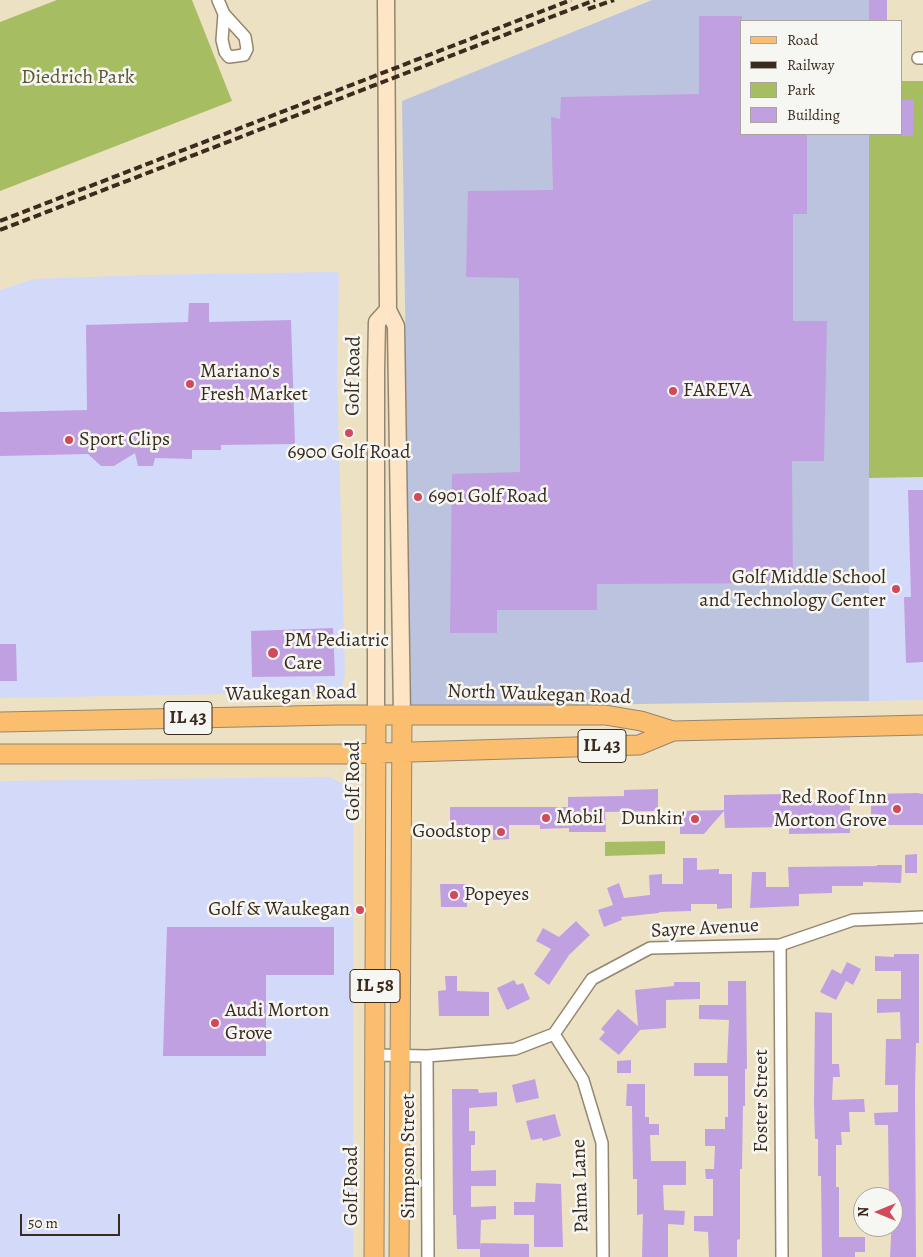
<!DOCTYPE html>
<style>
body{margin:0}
#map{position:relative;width:923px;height:1257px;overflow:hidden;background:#ede1c3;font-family:Alegreya,serif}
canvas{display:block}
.legend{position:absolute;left:740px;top:20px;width:162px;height:115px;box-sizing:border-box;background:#f6f6f2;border:1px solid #aba49d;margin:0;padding:6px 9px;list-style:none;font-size:15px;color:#3b2a1e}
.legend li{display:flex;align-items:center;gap:10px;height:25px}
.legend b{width:25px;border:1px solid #aba49d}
.north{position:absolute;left:853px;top:1187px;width:50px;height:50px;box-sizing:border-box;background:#f6f6f2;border:1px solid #aba49d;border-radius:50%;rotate:270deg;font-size:14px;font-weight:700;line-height:20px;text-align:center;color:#3b2a1e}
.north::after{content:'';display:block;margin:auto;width:18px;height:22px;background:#d1495b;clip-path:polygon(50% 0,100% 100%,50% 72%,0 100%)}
.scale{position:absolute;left:20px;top:1214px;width:100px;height:22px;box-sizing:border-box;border:2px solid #3b2a1e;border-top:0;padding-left:6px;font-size:15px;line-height:18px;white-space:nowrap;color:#3b2a1e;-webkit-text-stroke:4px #f6f6f2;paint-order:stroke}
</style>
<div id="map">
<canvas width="923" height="1257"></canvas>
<ul class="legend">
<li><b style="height:6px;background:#fabe6e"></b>Road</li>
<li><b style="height:6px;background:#3b2a1e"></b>Railway</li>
<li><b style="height:14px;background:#a7bd62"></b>Park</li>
<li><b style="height:14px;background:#c1a0e1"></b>Building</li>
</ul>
<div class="north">N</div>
<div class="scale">50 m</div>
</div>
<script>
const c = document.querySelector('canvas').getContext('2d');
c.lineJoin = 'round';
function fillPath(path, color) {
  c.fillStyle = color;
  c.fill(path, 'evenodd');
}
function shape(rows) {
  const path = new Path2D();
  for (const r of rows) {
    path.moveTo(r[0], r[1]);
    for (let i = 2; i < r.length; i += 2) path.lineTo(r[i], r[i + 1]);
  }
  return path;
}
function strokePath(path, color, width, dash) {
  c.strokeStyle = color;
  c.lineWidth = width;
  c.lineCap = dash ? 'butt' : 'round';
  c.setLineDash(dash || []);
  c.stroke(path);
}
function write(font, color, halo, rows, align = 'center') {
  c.font = font + ' Alegreya,serif';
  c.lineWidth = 5;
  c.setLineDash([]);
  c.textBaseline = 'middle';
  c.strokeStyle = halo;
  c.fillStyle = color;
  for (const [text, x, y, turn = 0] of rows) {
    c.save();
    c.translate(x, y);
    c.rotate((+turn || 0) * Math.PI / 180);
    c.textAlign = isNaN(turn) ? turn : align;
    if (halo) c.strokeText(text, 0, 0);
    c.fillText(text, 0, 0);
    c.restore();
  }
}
fillPath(shape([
 [332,272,339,273,337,375,345,674,341,692,0,698,0,290,34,279,146,275],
 [923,477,923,700,869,701,869,478],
 [330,777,343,784,352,803,353,819,353,1257,0,1257,0,781]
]), '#d2d9f9');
fillPath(shape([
 [652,0,870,0,870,21,742,21,742,134,869,134,869,701,411,707,402,101]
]), '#bcc3de');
fillPath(shape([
 [57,0,192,0,232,101,0,191,0,22],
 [902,81,923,81,923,477,869,478,869,134,902,134],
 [665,841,665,854,605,856,605,842]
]), '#a7bd62');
fillPath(shape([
 [869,0,887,0,887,21,869,21],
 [699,16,742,16,742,134,807,134,807,214,793,214,793,321,827,321,824,461,792,461,793,583,597,584,597,610,497,610,497,633,450,633,452,474,520,472,519,278,466,277,468,191,553,190,551,117,560,119,561,97,699,94],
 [902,100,914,100,913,136,902,136],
 [189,303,209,303,209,322,291,320,295,444,221,445,221,450,192,450,192,459,155,458,153,466,138,466,135,453,114,466,101,466,88,454,0,456,0,412,87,410,86,325,188,322],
 [908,490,923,490,923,662,906,663,904,597,911,597],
 [333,628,335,676,252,677,251,631],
 [0,644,16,644,17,681,0,681],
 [658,789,658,811,605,812,606,832,569,832,569,828,540,829,540,825,509,825,509,839,493,840,493,825,450,825,450,807,568,807,568,797,624,796,624,790],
 [917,793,923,794,923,825,871,825,871,794],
 [786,794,787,802,850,801,850,833,789,834,789,827,725,828,724,811,704,834,680,834,680,811,724,810,724,795],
 [917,854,917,873,905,873,905,855],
 [683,858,697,858,697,870,719,869,719,874,732,874,732,908,717,909,717,904,691,904,691,911,659,912,659,913,621,917,622,920,604,927,598,910,613,905,607,888,619,883,624,898,650,895,649,875,662,874,662,884,683,884],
 [877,865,902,865,901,883,863,882,863,886,832,886,832,893,799,894,799,906,750,908,752,872,766,872,766,887,789,887,788,867,877,866],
 [440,884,467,884,467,907,441,907],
 [576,921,590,935,569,955,549,985,534,974,551,949,536,941,543,928,559,937],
 [167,927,334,927,334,975,266,975,266,1056,163,1056],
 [894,954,919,954,919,1043,916,1043,915,1092,916,1257,890,1257,893,1197,889,1197,888,1125,875,1125,874,1113,898,1112,898,1085,885,1085,886,1039,901,1039,900,1012,877,1013,877,999,901,999,901,971,875,971,875,956,894,957],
 [847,962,861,969,853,985,846,981,836,1000,820,992,832,969,841,974],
 [445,976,457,976,457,991,489,992,489,1016,439,1016,438,991,446,990],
 [514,980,517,985,523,983,530,999,507,1010,497,988],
 [728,981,746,981,747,1069,745,1069,745,1106,743,1106,742,1169,740,1169,740,1239,737,1240,737,1257,709,1257,708,1232,694,1231,694,1216,713,1216,713,1179,706,1179,705,1169,714,1169,715,1146,705,1146,705,1129,725,1129,725,1117,728,1117,728,1076,694,1076,694,1063,727,1063,729,1020,699,1019,699,1005,728,1005],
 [674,982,700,982,700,999,666,1000,666,1028,640,1030,619,1055,599,1039,605,1032,601,1029,618,1009,638,1026,635,990,674,986],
 [815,1012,832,1013,832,1064,839,1064,840,1077,833,1077,832,1100,864,1099,865,1112,849,1112,850,1132,841,1132,842,1145,836,1145,836,1187,839,1187,839,1237,865,1237,865,1252,855,1252,855,1257,822,1257,821,1176,818,1176,818,1139,815,1139,814,1104],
 [631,1060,631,1073,617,1073,617,1061],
 [535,1079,539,1098,516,1103,512,1085],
 [627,1084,645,1084,645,1117,649,1117,649,1124,659,1124,659,1135,650,1135,651,1161,686,1161,686,1185,663,1185,664,1210,685,1211,684,1225,668,1224,668,1257,642,1257,643,1214,637,1215,637,1179,633,1179,632,1106,626,1106],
 [452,1089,478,1089,479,1093,497,1092,497,1106,469,1108,469,1131,475,1131,475,1145,471,1145,471,1171,496,1170,496,1186,471,1186,471,1207,496,1206,496,1219,481,1220,480,1249,457,1249,456,1215,453,1215],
 [555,1114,561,1136,543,1141,542,1138,531,1140,526,1121],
 [536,1183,561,1184,563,1247,534,1247,534,1215,514,1215,514,1202,535,1202],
 [480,1243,529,1244,529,1257,480,1257]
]), '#c1a0e1');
const street = shape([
 [218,0,224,14,245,37,247,49,244,55,229,57,225,52,222,40,224,14],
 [918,58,923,58],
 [780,945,782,1257],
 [554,1034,583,1080,602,1143,603,1257],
 [374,1055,427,1056,515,1049,554,1034,592,979,650,948,780,945,853,920,923,917],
 [427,1056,428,1257]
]);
const secondary = shape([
 [386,0,388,310,396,326,402,715],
 [376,715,376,372,377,322,388,310]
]);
const primary = shape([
 [0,722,338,715,605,715,641,721,673,731,923,725],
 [0,754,346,754,639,745,673,731],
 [374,1257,376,715],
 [399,1257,402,715]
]);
strokePath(street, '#948670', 14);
strokePath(secondary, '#948670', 19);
strokePath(primary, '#948670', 21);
strokePath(street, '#fff', 11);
strokePath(secondary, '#fde5c5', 16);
strokePath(primary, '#fabe6e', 19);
strokePath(shape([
 [588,9,614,0],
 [0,221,571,0],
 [0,230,595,0]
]), '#3b2a1e', 4, [8, 4]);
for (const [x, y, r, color] of [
 [190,384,5,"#d1495b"],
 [673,391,5,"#d1495b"],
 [349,433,5,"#d1495b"],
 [69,440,5,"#d1495b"],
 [418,497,5,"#d1495b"],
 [896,589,5,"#d1495b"],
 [273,653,6,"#d1495b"],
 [897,809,5,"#d1495b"],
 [546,818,5,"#d1495b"],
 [695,819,5,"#d1495b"],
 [501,832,5,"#d1495b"],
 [454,895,5,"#d1495b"],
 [360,910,5,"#d1495b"],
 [215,1023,5,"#d1495b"]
]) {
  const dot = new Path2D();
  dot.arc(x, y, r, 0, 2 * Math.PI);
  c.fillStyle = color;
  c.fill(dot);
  strokePath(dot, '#f6f6f2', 2);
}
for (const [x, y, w] of [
 [188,718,48],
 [602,746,48],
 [375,986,50]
]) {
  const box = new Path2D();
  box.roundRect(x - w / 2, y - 16.5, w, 33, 4);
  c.fillStyle = '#f6f6f2';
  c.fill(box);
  strokePath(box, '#3b2a1e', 1);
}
write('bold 19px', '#3b2a1e', null, [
 ["IL 43",188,718],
 ["IL 43",602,746],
 ["IL 58",375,986]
]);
write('20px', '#5b5632', '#f6f6f2', [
 ["Diedrich Park",78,78]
]);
write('20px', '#3b2a1e', '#f6f6f2', [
 ["Mariano's",200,372],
 ["Fresh Market",200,395],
 ["FAREVA",683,391],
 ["Sport Clips",79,440],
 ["6900 Golf Road",349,453,"center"],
 ["6901 Golf Road",428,497],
 ["Golf Middle School",886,578,"right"],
 ["and Technology Center",886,601,"right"],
 ["PM Pediatric",284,641],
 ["Care",284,664],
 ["Red Roof Inn",887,798,"right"],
 ["Morton Grove",887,821,"right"],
 ["Mobil",556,818],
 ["Dunkin'",685,819,"right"],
 ["Goodstop",491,832,"right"],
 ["Popeyes",464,895],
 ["Golf & Waukegan",350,910,"right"],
 ["Audi Morton",225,1011],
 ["Grove",225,1034]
], 'left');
write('20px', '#3b2a1e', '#f6f6f2', [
 ["Golf Road",354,376,-89],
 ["Waukegan Road",291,694,-1],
 ["North Waukegan Road",539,695,2],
 ["Golf Road",354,781,-90],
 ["Sayre Avenue",705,929,-3],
 ["Foster Street",762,1101,-90],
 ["Simpson Street",409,1156,-90],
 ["Golf Road",352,1186,-90],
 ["Palma Lane",581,1186,-92]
]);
</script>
